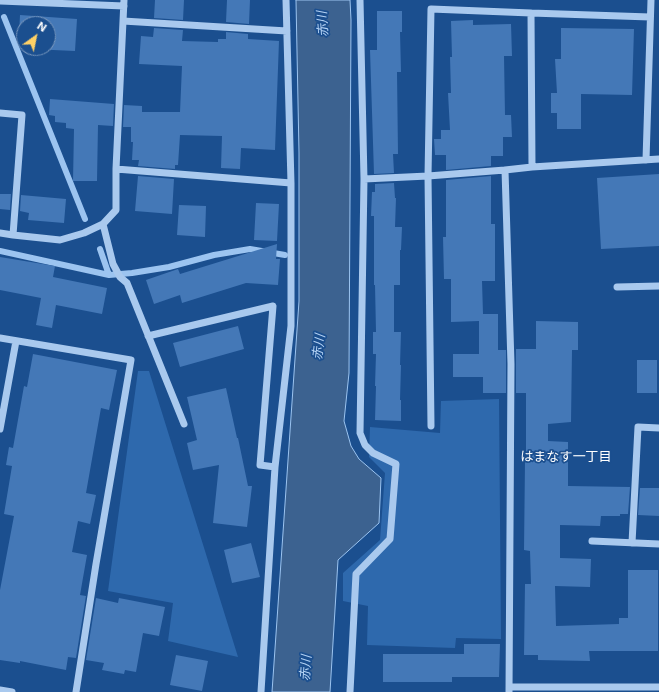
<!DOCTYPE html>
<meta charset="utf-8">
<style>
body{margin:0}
#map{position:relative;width:659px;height:692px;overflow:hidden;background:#1b4f8f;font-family:Inter,sans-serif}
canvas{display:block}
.north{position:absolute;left:16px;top:16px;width:40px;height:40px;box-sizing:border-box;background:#1b4f8f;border:1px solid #7695bc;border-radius:50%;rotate:33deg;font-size:11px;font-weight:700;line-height:16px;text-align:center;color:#fff}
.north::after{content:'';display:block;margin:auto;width:14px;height:18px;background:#ffd166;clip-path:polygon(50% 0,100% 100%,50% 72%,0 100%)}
</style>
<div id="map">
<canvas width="659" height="692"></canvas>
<div class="north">N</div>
</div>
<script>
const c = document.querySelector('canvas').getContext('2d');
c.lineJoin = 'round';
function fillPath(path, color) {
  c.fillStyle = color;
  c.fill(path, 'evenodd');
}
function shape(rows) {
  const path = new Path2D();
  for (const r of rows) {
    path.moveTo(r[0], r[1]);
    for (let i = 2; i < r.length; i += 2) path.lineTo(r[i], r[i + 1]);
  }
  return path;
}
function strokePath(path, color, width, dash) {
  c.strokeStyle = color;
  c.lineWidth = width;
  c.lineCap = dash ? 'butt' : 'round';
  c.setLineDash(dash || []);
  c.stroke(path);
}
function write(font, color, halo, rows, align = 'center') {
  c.font = font + ' Inter,"Noto Sans JP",sans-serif';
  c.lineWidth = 3.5;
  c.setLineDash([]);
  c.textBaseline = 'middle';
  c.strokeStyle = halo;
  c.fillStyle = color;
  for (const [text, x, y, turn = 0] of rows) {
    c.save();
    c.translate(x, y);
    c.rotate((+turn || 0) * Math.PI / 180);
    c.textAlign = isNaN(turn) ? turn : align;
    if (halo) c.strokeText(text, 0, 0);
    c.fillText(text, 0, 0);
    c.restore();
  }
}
fillPath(shape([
 [138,371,149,371,238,657,168,641,173,603,108,591],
 [499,399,501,639,456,638,455,648,367,645,368,606,343,601,343,573,380,540,385,473,369,457,370,427,440,433,441,401]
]), '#2e69ad');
const water = shape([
 [296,0,350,0,351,20,349,373,344,421,351,446,359,459,381,478,379,523,338,560,330,692,272,692,299,301,299,153,296,0]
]);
fillPath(water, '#3c6290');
strokePath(water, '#9cc4f0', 1);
strokePath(shape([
 [4,17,85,219],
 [100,249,109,275],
 [0,251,109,275,132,273,169,267,214,255,250,249,285,255]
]), '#9cc4f0', 6);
fillPath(shape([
 [155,0,184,0,183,20,154,18],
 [227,0,250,0,249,24,226,22],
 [377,11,402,11,402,32,400,32,401,72,397,72,398,154,393,154,394,173,374,174,370,50,377,50],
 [20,15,77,19,75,51,31,49,31,48,48,48,48,24,24,24,24,36,19,35],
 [473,20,473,25,511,24,512,56,504,56,505,115,511,115,512,137,503,137,503,156,491,156,491,166,446,170,446,155,435,155,434,139,441,139,441,130,450,130,448,93,451,93,450,57,452,57,451,21],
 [154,28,183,30,182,41,218,42,218,39,226,39,226,32,248,34,248,39,279,41,275,150,241,148,240,169,221,168,222,136,180,135,178,165,175,165,175,169,138,166,139,160,132,160,133,142,131,142,131,127,123,127,124,105,142,106,142,112,180,112,182,66,139,64,141,36,153,37],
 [561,28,634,29,632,95,581,94,581,129,557,129,557,113,551,113,551,93,557,93,555,59,561,59],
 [50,99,114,104,113,126,98,125,97,181,73,181,74,129,66,128,66,123,55,122,55,116,49,115],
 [659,174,659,246,601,249,597,178],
 [138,176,174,179,172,214,135,211],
 [491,176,491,224,495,224,495,281,482,281,483,314,498,314,498,350,506,350,506,393,483,393,483,377,453,377,453,354,479,354,479,321,451,322,451,279,444,279,443,237,446,237,446,180],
 [394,183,395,198,396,198,395,227,402,227,401,250,400,250,400,285,394,285,394,332,401,332,400,365,401,365,400,400,401,400,401,421,375,420,376,386,375,386,376,354,373,354,373,332,376,332,375,285,374,285,374,216,371,216,372,192,375,192,375,184],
 [0,194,11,194,10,210,0,209],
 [21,195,66,199,64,223,28,220,29,213,20,211],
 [256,203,279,204,277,241,254,240],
 [179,205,206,206,205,237,177,235],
 [277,244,276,259,280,259,278,285,246,283,182,303,180,295,154,304,146,280,178,269,180,274],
 [0,257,55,266,53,277,107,288,102,314,56,305,52,328,36,325,41,298,0,290],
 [536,321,578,322,578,350,572,350,571,422,548,424,548,441,568,442,568,486,630,487,628,514,620,514,620,516,601,516,600,526,560,525,560,558,591,559,590,587,555,586,556,626,619,624,619,618,628,618,628,570,658,570,658,651,589,651,590,661,538,660,538,655,524,655,525,584,531,584,530,551,524,550,525,461,526,461,526,393,516,393,516,349,536,349],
 [238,326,244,349,180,367,173,343],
 [33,354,117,370,109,410,101,408,86,493,96,495,90,524,78,521,72,552,87,555,80,595,86,596,76,658,68,657,66,670,20,661,20,663,0,660,0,590,14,516,4,514,12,466,6,465,9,447,13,448,24,386,27,387],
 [637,360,657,360,657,393,637,393],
 [226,388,237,438,238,438,248,486,252,486,247,527,213,523,219,465,193,470,187,443,197,440,187,397],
 [640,488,659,488,659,516,638,515],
 [251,543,260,577,232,583,224,550],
 [96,598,118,603,119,598,165,607,159,636,143,633,136,672,125,670,124,674,102,670,104,663,86,660],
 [464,644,500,644,499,677,452,677,452,682,383,682,383,654,464,654],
 [176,655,208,661,202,691,170,685]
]), '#4478b7');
strokePath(shape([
 [0,1,124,6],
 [531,13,650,17],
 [123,21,287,31],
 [0,113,22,115,13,235],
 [646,160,651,0],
 [116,169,291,183],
 [505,170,428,176,431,9,531,13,532,167],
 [364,179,428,176,431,426],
 [103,224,113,264,120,277,127,283,184,424],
 [0,233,13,235,60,240,84,233,103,224,116,210,116,169,124,0],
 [617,287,659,286],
 [148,336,273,306,260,465,275,467],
 [0,338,131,360,96,564,76,692],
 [0,429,16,341],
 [592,541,659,544],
 [632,543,638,427,659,428],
 [509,687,659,687],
 [0,690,12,692],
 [261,692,275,467,291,326,291,183,286,0],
 [350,692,356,574,390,539,396,464,373,453,365,445,360,433,364,179,360,0],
 [509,692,511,364,505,170,532,167,659,159]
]), '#a9c9ee', 7);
write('italic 13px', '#b5d3f5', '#1b4f8f', [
 ["赤川",323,24,-94],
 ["赤川",319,347,-83],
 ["赤川",306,668,-86]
]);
write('13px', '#fff', '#1b4f8f', [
 ["はまなす一丁目",566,457]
]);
</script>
